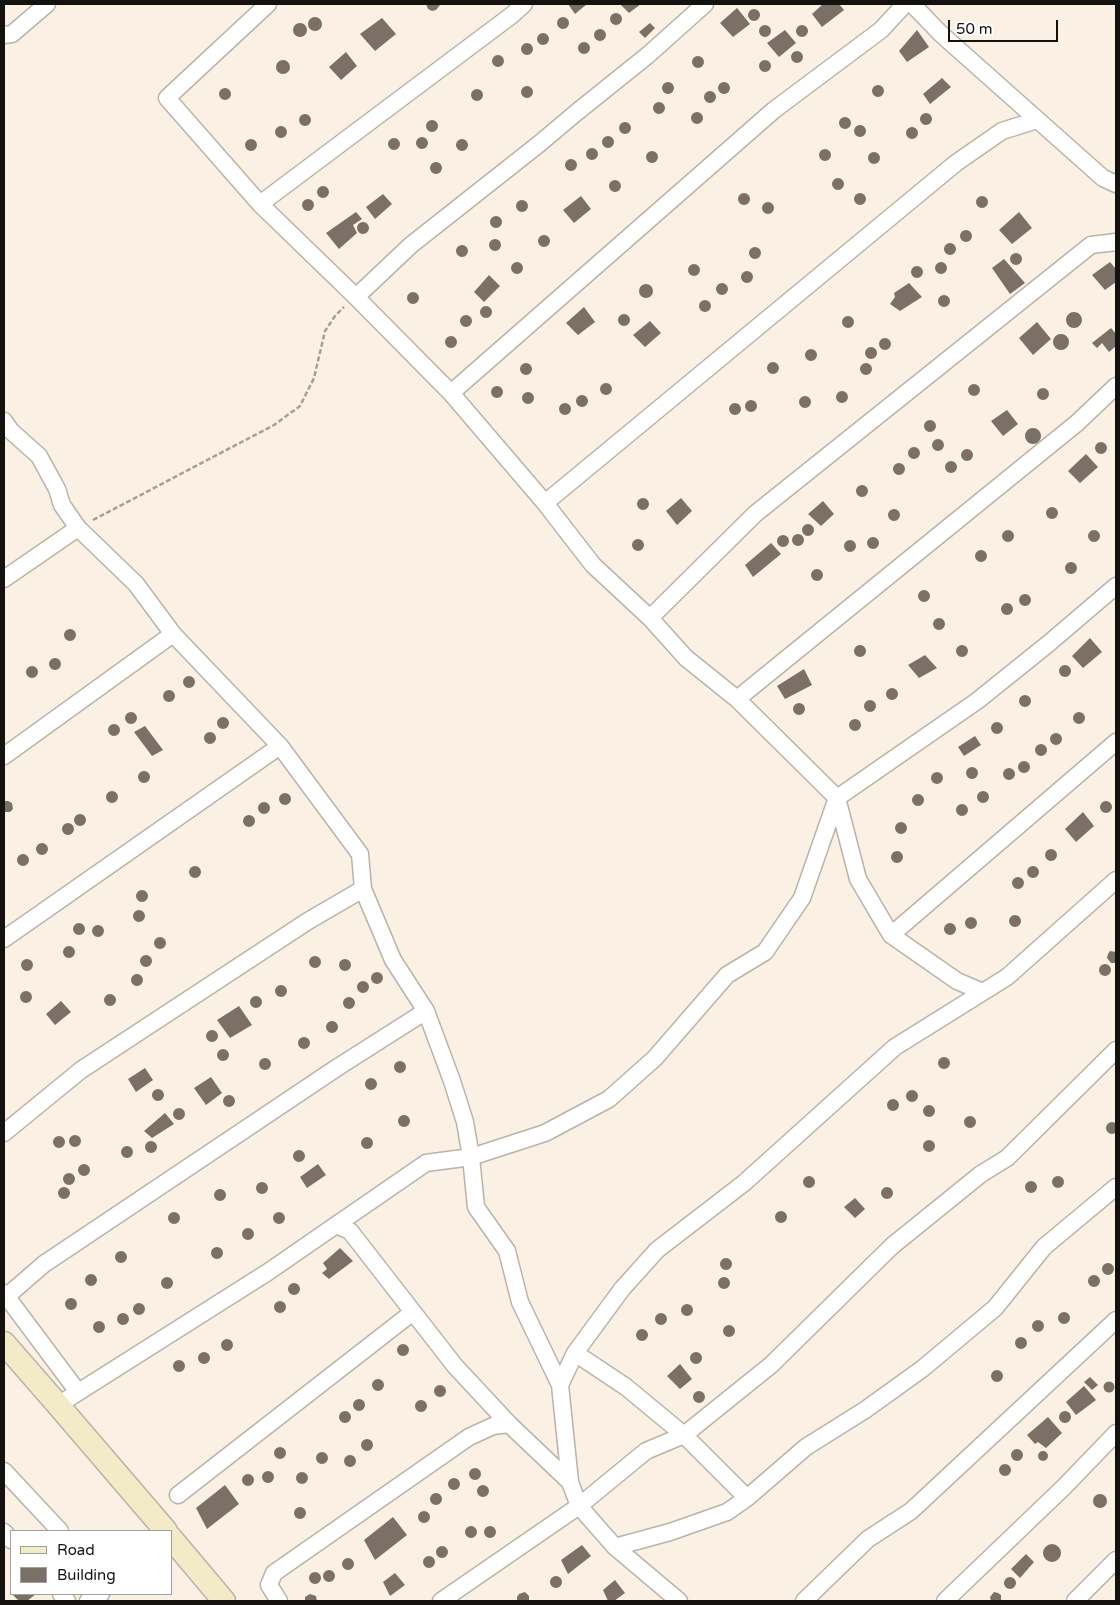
<!DOCTYPE html>
<style>
body{margin:0}
#map{position:relative;width:1120px;height:1605px;overflow:hidden;background:#fbf0e4;font-family:"Varela Round",sans-serif}
canvas{display:block}
.frame{position:absolute;inset:0;border:5px solid #15110e;pointer-events:none}
.legend{position:absolute;left:10px;top:1530px;width:162px;height:65px;box-sizing:border-box;background:#fff;border:1px solid #a1a09f;margin:0;padding:6px 9px;list-style:none;font-size:15px;color:#15110e}
.legend li{display:flex;align-items:center;gap:10px;height:25px}
.legend b{width:25px;border:1px solid #a1a09f}
.scale{position:absolute;left:948px;top:20px;width:110px;height:22px;box-sizing:border-box;border:2px solid #15110e;border-top:0;padding-left:6px;font-size:15px;line-height:18px;white-space:nowrap;color:#15110e;-webkit-text-stroke:4px #fff;paint-order:stroke}
</style>
<div id="map">
<canvas width="1120" height="1605"></canvas>
<div class="frame"></div>
<ul class="legend">
<li><b style="height:6px;background:#f3eac7"></b>Road</li>
<li><b style="height:14px;background:#7a7066"></b>Building</li>
</ul>
<div class="scale">50 m</div>
</div>
<script>
const c = document.querySelector('canvas').getContext('2d');
c.lineJoin = 'round';
function fillPath(path, color) {
  c.fillStyle = color;
  c.fill(path, 'evenodd');
}
function shape(rows) {
  const path = new Path2D();
  for (const r of rows) {
    if (r.length === 3) {
      path.moveTo(r[0] + r[2], r[1]);
      path.arc(r[0], r[1], r[2], 0, 2 * Math.PI);
      continue;
    }
    path.moveTo(r[0], r[1]);
    for (let i = 2; i < r.length; i += 2) path.lineTo(r[i], r[i + 1]);
  }
  return path;
}
function strokePath(path, color, width, dash) {
  c.strokeStyle = color;
  c.lineWidth = width;
  c.lineCap = dash ? 'butt' : 'round';
  c.setLineDash(dash || []);
  c.stroke(path);
}
fillPath(shape([
 [426,4,440,4,440,5,436,10,432,11,428,9],
 [568,4,587,4,575,14],
 [620,4,641,4,629,13],
 [823,4,839,4,844,10,822,27,812,14],
 [737,8,750,24,733,37,720,23],
 [754,15,6],
 [616,19,6],
 [563,23,6],
 [315,24,7],
 [382,18,396,34,375,51,360,34],
 [650,23,655,28,645,38,639,32],
 [300,30,7],
 [802,31,6],
 [765,31,6],
 [600,35,6],
 [785,30,796,43,779,57,767,43],
 [917,30,929,47,907,62,899,51],
 [543,39,6],
 [584,48,6],
 [527,49,6],
 [797,57,6],
 [346,52,357,66,341,80,329,67],
 [498,61,6],
 [698,62,6],
 [765,66,6],
 [283,67,7],
 [942,78,951,87,930,104,923,94],
 [668,88,6],
 [724,88,6],
 [878,91,6],
 [527,92,6],
 [225,94,6],
 [477,95,6],
 [710,97,6],
 [659,108,6],
 [697,118,6],
 [926,119,6],
 [305,120,6],
 [845,123,6],
 [432,126,6],
 [625,128,6],
 [860,131,6],
 [281,132,6],
 [912,133,6],
 [608,142,6],
 [422,143,6],
 [394,144,6],
 [251,145,6],
 [462,145,6],
 [592,154,6],
 [825,155,6],
 [652,157,6],
 [874,158,6],
 [571,165,6],
 [436,168,6],
 [838,184,6],
 [615,186,6],
 [323,192,6],
 [744,199,6],
 [860,199,6],
 [383,194,392,204,375,219,366,207],
 [982,202,6],
 [581,196,591,209,574,223,563,210],
 [308,205,6],
 [522,206,6],
 [768,208,6],
 [356,212,362,219,353,225,357,233,339,249,326,233],
 [1019,212,1032,228,1012,244,999,230],
 [496,222,6],
 [363,228,6],
 [966,236,6],
 [544,241,6],
 [495,245,6],
 [950,249,6],
 [462,251,6],
 [755,253,6],
 [1016,259,6],
 [1004,259,1025,283,1010,294,992,268],
 [941,268,6],
 [517,268,6],
 [1110,262,1116,269,1116,282,1105,290,1092,275],
 [694,270,6],
 [917,272,6],
 [747,277,6],
 [489,275,500,286,484,302,474,292],
 [722,289,6],
 [909,283,922,297,900,311,890,304,895,297,894,293],
 [646,291,7],
 [413,298,6],
 [944,301,6],
 [705,306,6],
 [486,312,6],
 [584,307,595,322,578,335,566,323],
 [1074,320,8],
 [624,320,6],
 [466,321,6],
 [848,322,6],
 [650,321,661,333,645,347,633,335],
 [1037,322,1051,339,1033,355,1019,338],
 [1111,328,1116,334,1116,346,1109,352,1102,343,1097,348,1092,343],
 [1061,342,8],
 [451,342,6],
 [885,344,6],
 [871,353,6],
 [811,355,6],
 [773,368,6],
 [866,369,6],
 [526,369,6],
 [606,389,6],
 [974,390,6],
 [497,392,6],
 [1043,394,6],
 [842,397,6],
 [528,398,6],
 [582,401,6],
 [805,402,6],
 [751,406,6],
 [565,409,6],
 [735,409,6],
 [1007,410,1018,424,1003,436,991,421],
 [930,426,6],
 [1033,436,8],
 [938,445,6],
 [1101,448,6],
 [914,453,6],
 [967,455,6],
 [1086,454,1098,467,1080,483,1068,471],
 [951,467,6],
 [899,469,6],
 [862,491,6],
 [643,504,6],
 [681,498,692,511,677,525,666,511],
 [823,501,834,514,821,526,808,514],
 [1052,513,6],
 [894,515,6],
 [808,530,6],
 [1008,536,6],
 [1094,536,6],
 [798,540,6],
 [783,541,6],
 [873,543,6],
 [638,545,6],
 [850,546,6],
 [771,543,781,554,753,577,745,565],
 [981,556,6],
 [1071,568,6],
 [817,575,6],
 [924,596,6],
 [1025,600,6],
 [1007,609,6],
 [939,624,6],
 [70,635,6],
 [1090,638,1102,652,1083,668,1072,656],
 [962,651,6],
 [860,651,6],
 [925,655,937,668,919,678,908,665],
 [55,664,6],
 [1065,671,6],
 [32,672,6],
 [804,669,812,685,785,699,777,686],
 [189,682,6],
 [892,694,6],
 [169,696,6],
 [1025,701,6],
 [870,706,6],
 [799,709,6],
 [1079,718,6],
 [131,718,6],
 [223,723,6],
 [855,725,6],
 [997,728,6],
 [114,730,6],
 [145,726,163,750,152,756,134,732],
 [210,738,6],
 [1056,739,6],
 [975,736,981,745,964,756,958,747],
 [1041,750,6],
 [1024,767,6],
 [972,773,6],
 [1009,774,6],
 [144,777,6],
 [937,778,6],
 [112,797,6],
 [983,797,6],
 [285,799,6],
 [918,800,6],
 [1106,807,6],
 [4,801,8,801,12,803,13,809,10,812,4,812],
 [264,808,6],
 [962,810,6],
 [1083,812,1094,826,1076,842,1065,829],
 [80,820,6],
 [249,821,6],
 [901,828,6],
 [68,829,6],
 [42,849,6],
 [1051,855,6],
 [897,857,6],
 [23,860,6],
 [1033,872,6],
 [195,872,6],
 [1018,883,6],
 [142,896,6],
 [139,916,6],
 [1015,921,6],
 [971,923,6],
 [950,929,6],
 [79,929,6],
 [98,931,6],
 [160,943,6],
 [69,952,6],
 [1110,951,1116,952,1116,963,1111,963,1107,958,1108,954],
 [146,961,6],
 [315,962,6],
 [27,965,6],
 [345,965,6],
 [1105,970,6],
 [377,978,6],
 [137,980,6],
 [363,987,6],
 [281,991,6],
 [26,997,6],
 [110,1000,6],
 [256,1002,6],
 [349,1003,6],
 [61,1001,71,1012,55,1025,46,1014],
 [239,1006,252,1025,230,1038,217,1020],
 [332,1027,6],
 [212,1036,6],
 [304,1043,6],
 [223,1055,6],
 [944,1063,6],
 [265,1064,6],
 [400,1067,6],
 [145,1068,153,1080,136,1092,128,1079],
 [211,1077,222,1093,206,1105,194,1088],
 [371,1084,6],
 [158,1095,6],
 [912,1096,6],
 [229,1101,6],
 [893,1105,6],
 [929,1111,6],
 [179,1114,6],
 [165,1113,174,1124,152,1138,144,1131],
 [404,1121,6],
 [970,1122,6],
 [1112,1128,6],
 [75,1141,6],
 [59,1142,6],
 [367,1143,6],
 [929,1146,6],
 [151,1147,6],
 [127,1152,6],
 [299,1156,6],
 [84,1170,6],
 [318,1164,326,1175,307,1188,300,1177],
 [69,1179,6],
 [809,1182,6],
 [1058,1182,6],
 [1031,1187,6],
 [262,1188,6],
 [64,1193,6],
 [887,1193,6],
 [220,1195,6],
 [855,1198,865,1209,855,1218,844,1207],
 [781,1217,6],
 [279,1218,6],
 [174,1218,6],
 [248,1234,6],
 [217,1253,6],
 [340,1248,353,1261,329,1279,322,1273,327,1269,323,1263],
 [121,1257,6],
 [726,1264,6],
 [1108,1269,6],
 [91,1280,6],
 [1094,1281,6],
 [724,1283,6],
 [167,1283,6],
 [294,1289,6],
 [71,1304,6],
 [280,1307,6],
 [139,1309,6],
 [687,1310,6],
 [1064,1318,6],
 [661,1319,6],
 [123,1319,6],
 [1038,1326,6],
 [99,1327,6],
 [729,1331,6],
 [642,1335,6],
 [1021,1343,6],
 [227,1345,6],
 [403,1350,6],
 [696,1358,6],
 [204,1358,6],
 [179,1366,6],
 [680,1364,692,1379,680,1389,667,1376],
 [997,1376,6],
 [1090,1377,1098,1385,1092,1390,1084,1382],
 [378,1385,6],
 [1109,1387,5.5],
 [440,1391,6],
 [1084,1386,1096,1400,1076,1415,1066,1402],
 [699,1397,6],
 [359,1405,6],
 [421,1406,6],
 [1065,1417,6],
 [345,1417,6],
 [1048,1417,1062,1433,1046,1448,1038,1442,1035,1444,1027,1435],
 [367,1445,6],
 [280,1453,6],
 [1017,1455,6],
 [1043,1456,5],
 [322,1458,6],
 [350,1461,6],
 [1005,1470,6],
 [475,1474,6],
 [268,1477,6],
 [302,1478,6],
 [248,1480,6],
 [454,1484,6],
 [483,1491,6],
 [225,1485,239,1504,207,1529,196,1508],
 [436,1499,6],
 [1100,1501,7],
 [300,1513,6],
 [424,1517,6],
 [393,1517,407,1535,375,1560,364,1540],
 [490,1532,6],
 [471,1532,6],
 [1052,1553,9],
 [582,1545,591,1556,568,1574,561,1560],
 [442,1552,6],
 [1026,1554,1034,1562,1020,1578,1011,1569],
 [429,1562,6],
 [348,1564,6],
 [329,1576,6],
 [315,1578,6],
 [395,1573,405,1585,390,1596,383,1582],
 [556,1582,6],
 [1010,1583,6],
 [615,1580,625,1593,614,1601,608,1601,603,1590],
 [525,1592,529,1596,529,1601,517,1601,517,1597,519,1594],
 [994,1592,998,1593,1001,1595,1001,1601,991,1601,990,1597],
 [12,1594,36,1594,27,1601,19,1601],
 [310,1594,316,1596,317,1601,305,1601,305,1597]
]), '#7a7066');
const street = shape([
 [268,4,167,98,260,204,356,297,451,393,545,503,593,565,650,618,686,658,737,699,837,798,858,879,891,935,957,981,983,992,1007,977,1116,880],
 [912,4,941,34,1103,178,1116,184],
 [4,35,12,34,47,4],
 [260,204,512,15,524,4],
 [356,297,411,245,539,144,577,112,648,55,705,4],
 [451,393,774,110,881,30,905,4],
 [4,421,11,431,39,456,57,489,62,505,78,528,136,584,173,634,280,746,360,854,363,889,393,960,426,1011,452,1081,465,1122,471,1157,476,1207,507,1251,520,1302,560,1385,570,1482,579,1506,615,1547,679,1601],
 [545,503,956,163,1002,131,1037,120],
 [4,579,78,528],
 [650,618,755,514,1091,245,1116,242],
 [737,699,1077,423,1116,386],
 [4,756,173,634],
 [891,935,1116,742],
 [4,939,280,746],
 [4,1133,81,1070,308,921,363,889],
 [336,1225,426,1163,471,1157,545,1133,609,1099,655,1058,727,975,765,952,802,898,837,798,977,701,1048,644,1116,586],
 [4,1293,78,1392],
 [7,1296,44,1264,338,1067,426,1011],
 [575,1353,626,1387,684,1435,747,1498],
 [560,1385,575,1353,622,1289,657,1250,744,1183,895,1047,983,992],
 [58,1405,268,1272,336,1225,350,1231,455,1366,509,1424],
 [4,1471,60,1531],
 [178,1495,413,1312],
 [4,1532,11,1540],
 [615,1547,670,1532,727,1512,747,1498,806,1447,865,1410,922,1369,995,1308,1044,1247,1116,1187],
 [61,1594,67,1601],
 [88,1601,101,1594],
 [279,1601,269,1585,274,1573,469,1437,493,1426,509,1424,570,1482],
 [441,1601,579,1506,646,1451,684,1435,771,1365,892,1246,981,1174,1007,1158,1116,1050],
 [804,1601,868,1539,911,1511,1116,1320],
 [945,1601,1065,1486,1116,1433],
 [1075,1601,1116,1560]
]);
const secondary = shape([
 [4,1343,58,1405,166,1531],
 [171,1538,224,1601]
]);
strokePath(street, '#bcb2a7', 19);
strokePath(secondary, '#bcb2a7', 25);
strokePath(shape([
 [93,520,274,425,300,406,314,378,325,331,335,316,344,307]
]), '#a79f96', 2.5, [5, 2.5]);
strokePath(street, '#fff', 16);
strokePath(secondary, '#f3eac7', 22);
</script>
